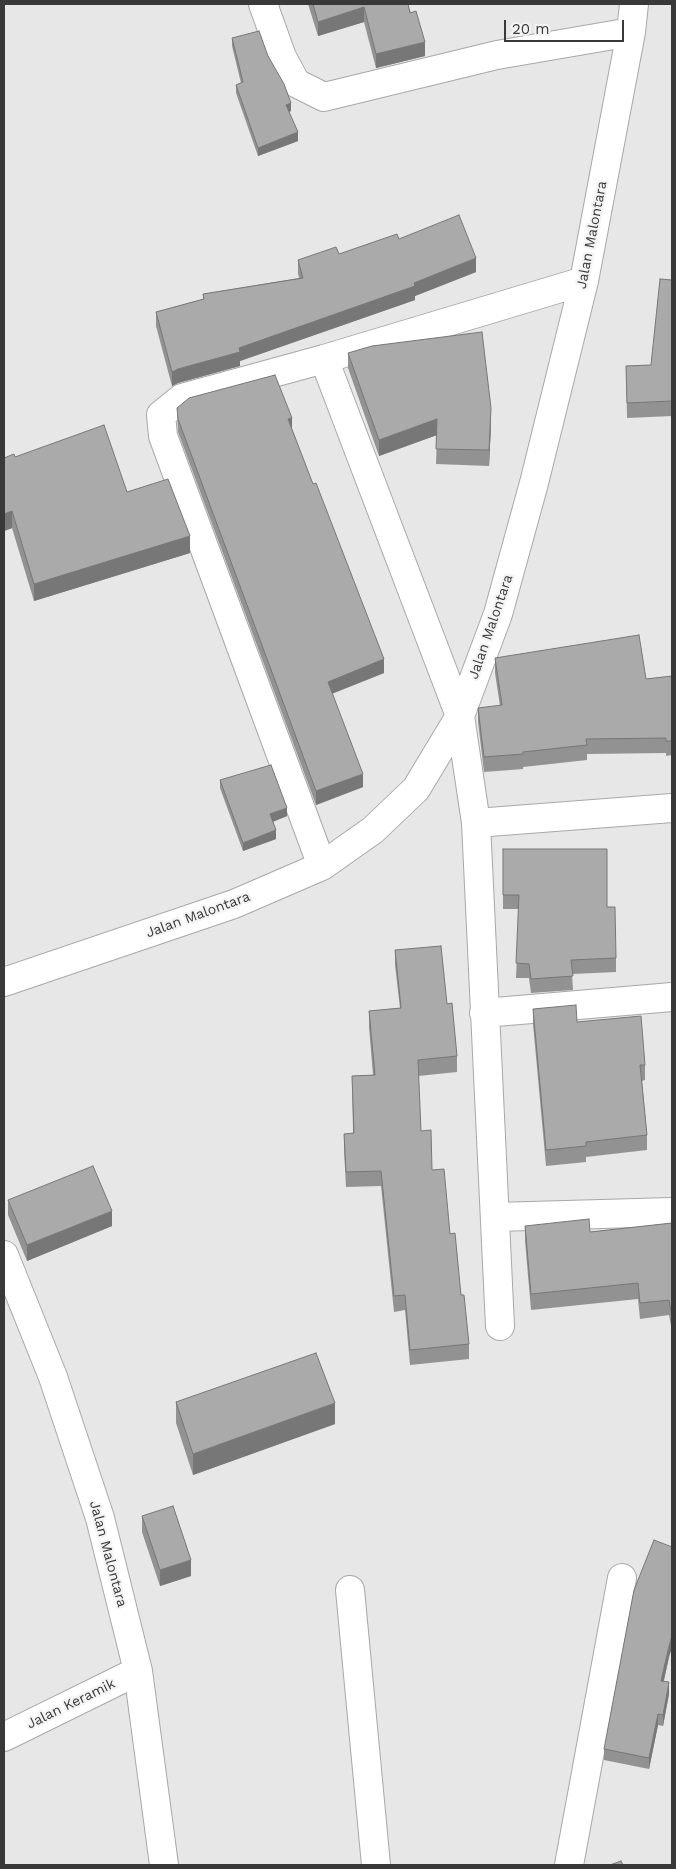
<!DOCTYPE html>
<style>
body{margin:0}
#map{position:relative;width:676px;height:1869px;overflow:hidden;background:#e7e7e8;font-family:"Work Sans",sans-serif}
canvas{display:block}
.frame{position:absolute;inset:0;border:5px solid #39393a;pointer-events:none}
.scale{position:absolute;left:504px;top:20px;width:120px;height:22px;box-sizing:border-box;border:2px solid #39393a;border-top:0;padding-left:6px;font-size:15px;line-height:18px;white-space:nowrap;color:#39393a;-webkit-text-stroke:4px #f4f4f5;paint-order:stroke}
</style>
<div id="map">
<canvas width="676" height="1869"></canvas>
<div class="frame"></div>
<div class="scale">20 m</div>
</div>
<script>
const c = document.querySelector('canvas').getContext('2d');
c.lineJoin = 'round';
function shape(rows) {
  const path = new Path2D();
  for (const r of rows) {
    path.moveTo(r[0], r[1]);
    for (let i = 2; i < r.length; i += 2) path.lineTo(r[i], r[i + 1]);
  }
  return path;
}
function strokePath(path, color, width, dash) {
  c.strokeStyle = color;
  c.lineWidth = width;
  c.lineCap = dash ? 'butt' : 'round';
  c.setLineDash(dash || []);
  c.stroke(path);
}
function fillPath(path, color) {
  c.fillStyle = color;
  c.fill(path, 'evenodd');
}
function write(font, color, halo, rows, align = 'center') {
  c.font = font + ' "Work Sans",sans-serif';
  c.lineWidth = 4.5;
  c.setLineDash([]);
  c.textBaseline = 'middle';
  c.strokeStyle = halo;
  c.fillStyle = color;
  for (const [text, x, y, turn = 0] of rows) {
    c.save();
    c.translate(x, y);
    c.rotate((+turn || 0) * Math.PI / 180);
    c.textAlign = isNaN(turn) ? turn : align;
    if (halo) c.strokeText(text, 0, 0);
    c.fillText(text, 0, 0);
    c.restore();
  }
}
const minor = shape([
 [263,4,282,57,296,83,324,97,497,55,631,32],
 [324,359,460,716,476,823,500,1326],
 [476,823,672,808],
 [322,866,163,436,161,415,182,398,324,359,584,281],
 [4,982,234,904,322,866,373,830,416,789,460,716,498,614,534,483,584,281,631,32,634,4],
 [484,1013,672,997],
 [495,1217,672,1212],
 [4,1255,53,1377,100,1518,138,1671,164,1865],
 [350,1590,376,1865],
 [4,1737,138,1671],
 [569,1865,622,1578]
]);
strokePath(minor, '#a8a8a9', 30);
strokePath(minor, '#fff', 28);
fillPath(shape([
 [308,4,408,4,425,56,376,68,364,22,318,36],
 [232,38,268,56,291,111,289,112,298,141,258,156,236,93,236,85,241,83,232,46],
 [399,239,476,272,415,296,415,300,240,361,240,366,178,383,172,386,156,326,156,312,203,299,203,294,299,278,298,273,298,260,339,254],
 [672,280,672,416,627,418,626,366,651,365],
 [348,353,491,424,489,466,436,464,437,435,379,456,348,368],
 [177,408,292,429,384,673,332,694,363,787,316,805,178,432],
 [15,457,127,492,190,553,34,601,12,528,4,531,4,458],
 [495,658,646,679,672,676,672,755,666,756,666,753,587,754,587,760,523,767,523,769,484,772,478,722,478,708,500,706,495,673],
 [220,780,287,816,272,822,276,839,243,851,220,788],
 [503,849,607,907,616,958,616,972,572,974,573,990,531,993,529,978,516,978,519,909,503,909],
 [395,950,447,1004,457,1056,457,1072,418,1076,421,1131,450,1234,469,1344,469,1359,410,1365,405,1310,394,1312,381,1186,346,1187,344,1149,344,1134,353,1133,352,1076,373,1075,369,1027,369,1011,400,1008,395,965],
 [533,1009,577,1022,645,1065,645,1080,642,1081,647,1135,647,1150,586,1157,586,1162,546,1166,533,1024],
 [8,1200,112,1226,27,1261,8,1215],
 [672,1223,672,1331,669,1315,640,1319,638,1299,531,1310,525,1241,525,1226,590,1232],
 [176,1402,335,1424,193,1475,176,1423],
 [142,1516,191,1576,160,1586,142,1532],
 [669,1657,664,1681,669,1694,663,1726,658,1725,649,1769,604,1760,604,1749]
]), '#929293');
fillPath(shape([
 [364,7,364,22,318,36,318,22],
 [425,42,425,56,376,68,376,54],
 [291,103,291,111,286,113,286,105],
 [298,132,298,141,258,156,258,148],
 [476,258,476,272,415,296,415,300,240,361,240,366,178,383,172,386,172,372,178,369,239,348,414,283],
 [491,408,491,424,489,466,489,450],
 [292,418,292,431,288,419],
 [437,419,437,435,379,456,379,440],
 [12,511,12,528,4,531,4,514],
 [190,536,190,553,34,601,34,584],
 [384,659,384,673,328,695,328,682],
 [363,774,363,787,316,805,316,791],
 [287,808,287,816,270,823,270,814],
 [276,830,276,839,243,851,243,843],
 [112,1211,112,1226,27,1261,27,1245],
 [335,1403,335,1424,193,1475,193,1454],
 [191,1560,191,1576,160,1586,160,1570],
 [672,1636,672,1648,669,1657,661,1692,661,1681,669,1646],
 [669,1682,669,1694,663,1726,663,1715],
 [658,1714,658,1725,649,1769,649,1758]
]), '#777778');
const building = shape([
 [313,4,408,4,410,13,416,11,425,42,376,54,364,7,318,22,313,4],
 [259,31,268,56,284,84,291,103,286,105,298,132,258,148,236,85,243,82,232,38,259,31],
 [459,215,476,258,414,283,415,286,239,348,240,352,178,369,172,372,156,312,204,299,203,294,303,278,298,260,336,247,339,254,397,234,399,239,459,215],
 [660,279,672,280,672,401,627,403,626,366,651,365,660,279],
 [482,332,491,408,489,450,436,449,437,419,379,440,348,353,372,346,482,332],
 [275,375,292,418,288,419,313,484,316,483,384,659,328,682,363,774,316,791,178,419,177,408,189,398,275,375],
 [104,425,127,492,168,479,190,536,34,584,12,511,4,514,4,458,14,454,15,457,104,425],
 [639,635,646,679,672,676,672,741,666,741,666,738,586,739,587,745,523,752,523,754,484,757,478,708,502,705,495,658,639,635],
 [271,765,287,808,270,814,276,830,243,843,220,780,271,765],
 [503,849,607,849,607,907,615,907,616,958,571,960,573,976,531,979,529,964,516,963,519,895,503,895,503,849],
 [441,946,447,1004,452,1003,457,1056,418,1060,421,1131,431,1130,432,1170,444,1169,450,1234,455,1233,461,1295,464,1295,469,1344,410,1350,405,1295,394,1296,381,1171,346,1172,344,1134,354,1133,352,1076,375,1075,369,1011,401,1008,395,950,441,946],
 [576,1005,577,1022,641,1016,645,1065,640,1065,647,1135,586,1142,586,1146,546,1150,533,1009,576,1005],
 [93,1166,112,1211,27,1245,8,1200,93,1166],
 [589,1219,590,1232,672,1223,672,1316,669,1300,640,1303,638,1283,531,1294,525,1226,589,1219],
 [316,1353,335,1403,193,1454,176,1402,316,1353],
 [173,1506,191,1560,160,1570,142,1516,173,1506],
 [654,1540,672,1547,672,1636,669,1646,661,1681,669,1682,663,1715,658,1714,649,1758,604,1749,634,1590,654,1540],
 [621,1861,623,1865,610,1865,621,1861]
]);
fillPath(building, '#aaaaab');
strokePath(building, '#777778', 1);
write('14px', '#39393a', '#f4f4f5', [
 ["Jalan Malontara",592,235,-79],
 ["Jalan Malontara",491,627,-71],
 ["Jalan Malontara",198,915,-20],
 ["Jalan Malontara",108,1554,75],
 ["Jalan Keramik",71,1704,-26]
]);
</script>
